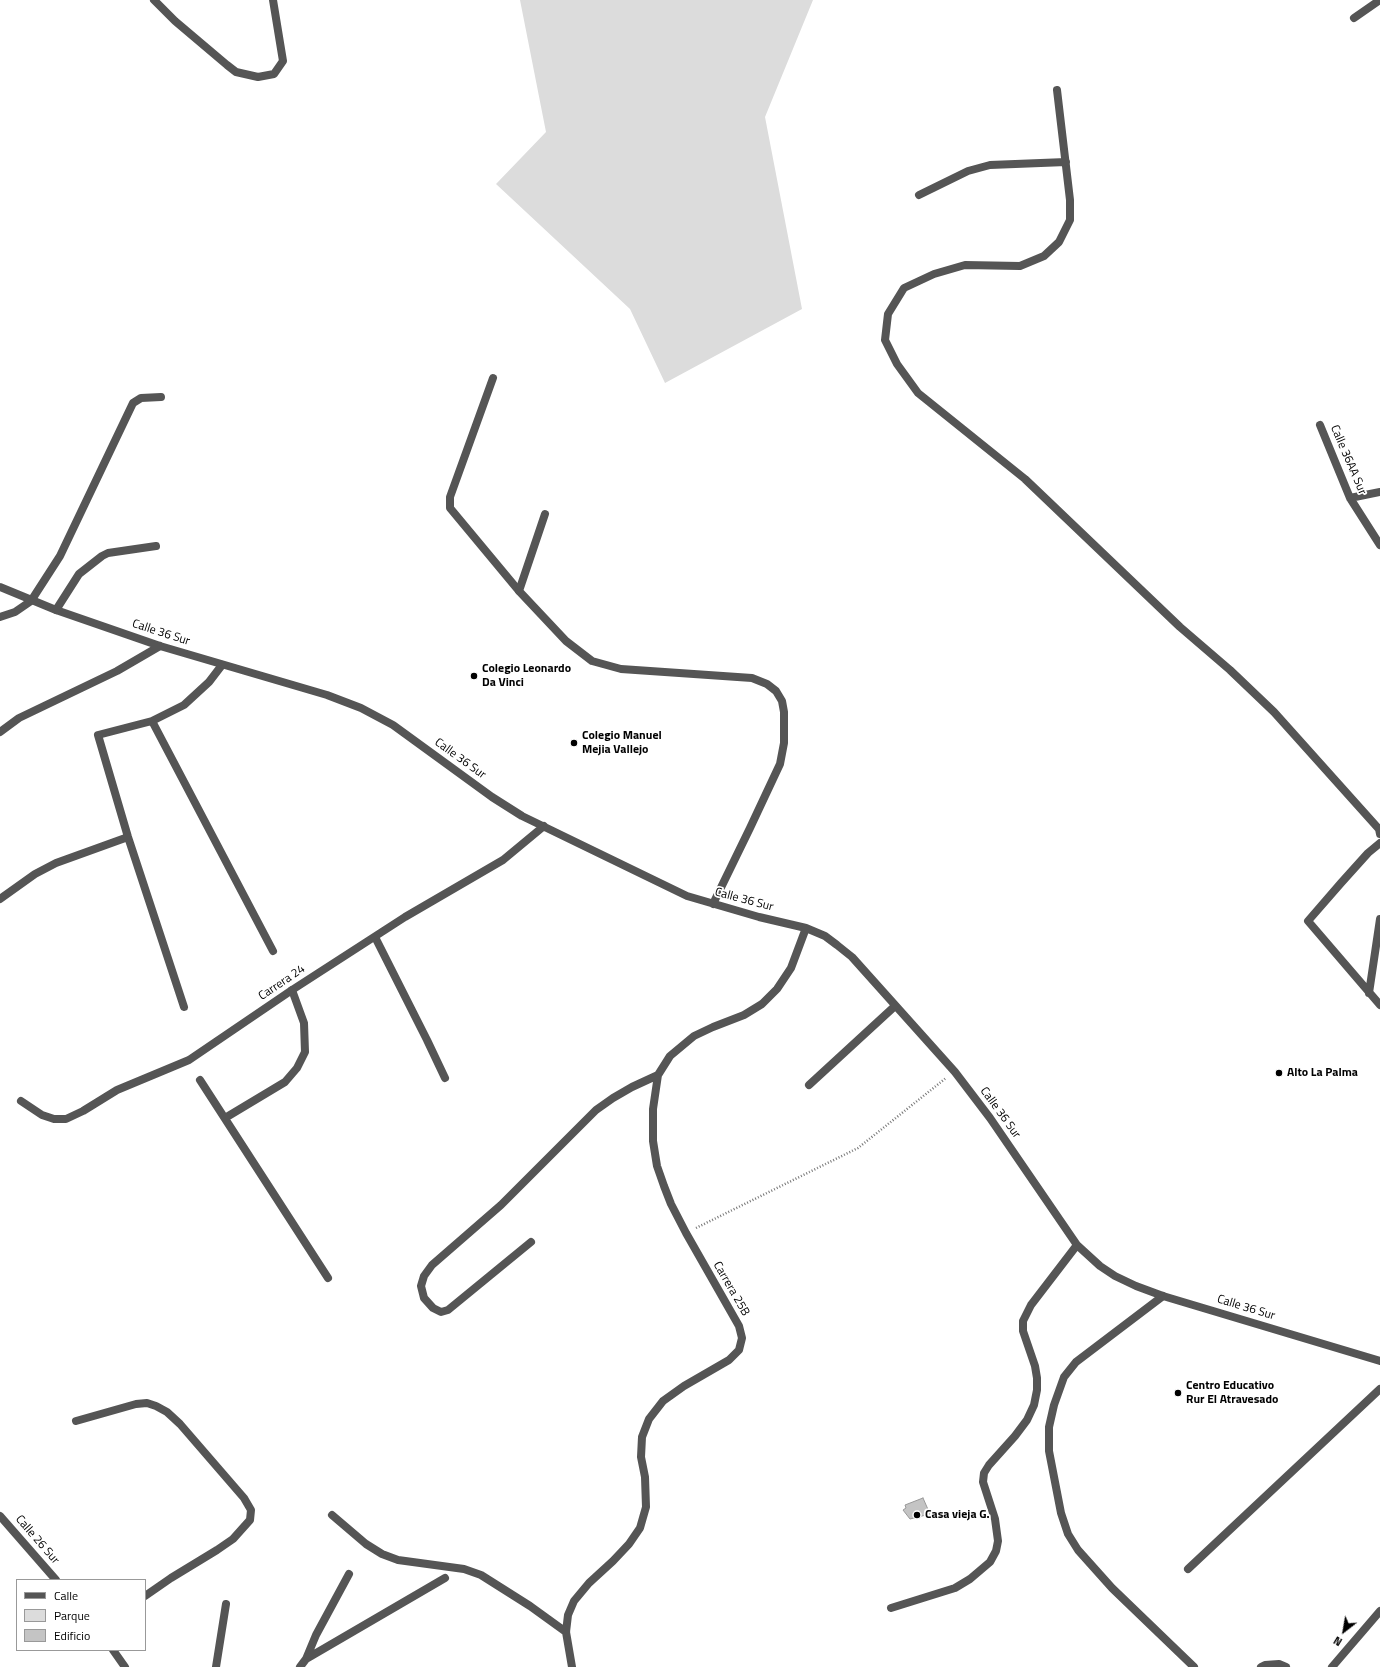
<!DOCTYPE html>
<style>
body{margin:0}
#map{position:relative;width:1380px;height:1667px;overflow:hidden;background:#fff;font-family:"Titillium Web",sans-serif}
canvas{display:block}
.legend{position:absolute;left:16px;top:1579px;width:130px;height:72px;box-sizing:border-box;background:#fff;border:1px solid #999;margin:0;padding:5px 7px;list-style:none;font-size:12px;color:#000}
.legend li{display:flex;align-items:center;gap:8px;height:20px}
.legend b{width:20px;border:1px solid #999}
.north{position:absolute;left:1324px;top:1611px;width:40px;height:40px;-webkit-text-stroke:3px #fff;paint-order:stroke;rotate:211deg;font-size:11px;font-weight:700;line-height:16px;text-align:center;color:#000}
.north::after{content:'';display:block;margin:auto;width:14px;height:18px;background:#000;clip-path:polygon(50% 0,100% 100%,50% 72%,0 100%)}
</style>
<div id="map">
<canvas width="1380" height="1667"></canvas>
<ul class="legend">
<li><b style="height:5px;background:#555"></b>Calle</li>
<li><b style="height:11px;background:#dcdcdc"></b>Parque</li>
<li><b style="height:11px;background:#c4c4c4"></b>Edificio</li>
</ul>
<div class="north">N</div>
</div>
<script>
const c = document.querySelector('canvas').getContext('2d');
c.lineJoin = 'round';
function fillPath(path, color) {
  c.fillStyle = color;
  c.fill(path, 'evenodd');
}
function shape(rows) {
  const path = new Path2D();
  for (const r of rows) {
    path.moveTo(r[0], r[1]);
    for (let i = 2; i < r.length; i += 2) path.lineTo(r[i], r[i + 1]);
  }
  return path;
}
function strokePath(path, color, width, dash) {
  c.strokeStyle = color;
  c.lineWidth = width;
  c.lineCap = dash ? 'butt' : 'round';
  c.setLineDash(dash || []);
  c.stroke(path);
}
function write(font, color, halo, rows, align = 'center') {
  c.font = font + ' "Titillium Web",sans-serif';
  c.lineWidth = 3.5;
  c.setLineDash([]);
  c.textBaseline = 'middle';
  c.strokeStyle = halo;
  c.fillStyle = color;
  for (const [text, x, y, turn = 0] of rows) {
    c.save();
    c.translate(x, y);
    c.rotate((+turn || 0) * Math.PI / 180);
    c.textAlign = isNaN(turn) ? turn : align;
    if (halo) c.strokeText(text, 0, 0);
    c.fillText(text, 0, 0);
    c.restore();
  }
}
fillPath(shape([
 [520,0,813,0,765,117,802,309,665,383,630,309,496,184,546,132]
]), '#dcdcdc');
const building = shape([
 [923,1498,930,1514,910,1519,903,1510,906,1508,905,1505,923,1498]
]);
fillPath(building, '#c4c4c4');
strokePath(building, '#999', 1);
strokePath(shape([
 [696,1228,858,1148,946,1078]
]), '#777', 2.5, [1, 2]);
strokePath(shape([
 [1057,90,1070,200,1070,220,1059,242,1044,256,1020,266,965,265,934,274,904,288,888,314,885,340,897,364,918,393,1025,479,1180,627,1230,670,1274,712,1379,829,1380,834],
 [919,195,968,171,990,165,1066,162],
 [493,378,450,497,450,508,519,591],
 [1320,425,1350,498,1380,545],
 [1350,498,1380,492],
 [56,610,79,574,102,556,108,553,156,546],
 [0,617,15,612,31,601,60,556,133,403,141,398,161,397],
 [152,721,273,951],
 [1380,843,1368,853,1341,883,1308,921,1380,1005],
 [0,899,35,874,56,863,128,837],
 [1369,993,1380,919],
 [184,1007,128,837,98,735,152,721,184,705,209,682,222,665],
 [200,1080,328,1278],
 [809,1085,895,1006],
 [225,1118,285,1082,297,1068,305,1052,304,1023,292,990],
 [1163,1296,1076,1362,1064,1377,1054,1405,1049,1427,1049,1451,1061,1513,1068,1534,1078,1550,1112,1588,1194,1667],
 [1188,1569,1380,1389],
 [306,1659,316,1635,349,1574],
 [300,1667,306,1659,445,1578],
 [1261,1667,1265,1665,1279,1664,1286,1667],
 [1332,1667,1380,1611]
]), '#555', 8);
strokePath(shape([
 [154,0,175,21,227,65,236,72,258,77,274,74,283,61,273,0],
 [1354,18,1380,0],
 [545,514,519,591,566,641,592,661,621,669,752,678,767,684,776,691,782,701,784,712,784,743,780,764,750,828,713,904],
 [0,587,56,610,160,646,327,695,361,708,393,725,492,797,522,816,687,896,759,917,806,928,825,936,837,945,852,957,955,1072,990,1118,1077,1245,1100,1266,1115,1276,1136,1286,1163,1296,1380,1361],
 [0,732,19,718,117,671,160,646],
 [375,937,427,1040,445,1078],
 [21,1101,42,1115,54,1119,66,1119,83,1111,117,1090,189,1060,292,990,405,917,503,860,544,826],
 [531,1242,448,1310,441,1312,433,1308,424,1298,421,1286,424,1276,432,1265,501,1205,596,1110,613,1098,632,1087,658,1075],
 [76,1421,136,1404,147,1403,156,1406,167,1412,180,1424,244,1498,251,1510,250,1520,233,1539,217,1550,171,1578,145,1596],
 [332,1515,366,1544,382,1554,398,1560,464,1569,481,1575,530,1606,566,1632],
 [0,1516,56,1580],
 [891,1608,955,1588,970,1579,990,1562,996,1551,998,1541,995,1519,983,1482,984,1473,989,1465,1015,1436,1027,1420,1034,1405,1037,1390,1037,1378,1035,1366,1023,1331,1023,1321,1031,1305,1077,1245],
 [113,1650,125,1667],
 [216,1667,226,1604],
 [572,1667,566,1632,568,1615,574,1601,589,1583,613,1561,629,1544,640,1528,646,1507,645,1477,641,1457,642,1437,649,1419,663,1401,684,1386,729,1360,739,1350,742,1338,739,1326,686,1233,671,1204,664,1186,657,1166,653,1141,653,1109,658,1075,670,1056,694,1036,713,1027,744,1015,762,1004,777,989,791,968,806,928]
]), '#555', 8);
for (const [x, y, r, color] of [
 [474,676,4,"#000"],
 [574,743,4,"#000"],
 [1279,1073,4,"#000"],
 [1178,1393,4,"#000"],
 [917,1515,4,"#000"]
]) {
  const dot = new Path2D();
  dot.arc(x, y, r, 0, 2 * Math.PI);
  c.fillStyle = color;
  c.fill(dot);
  strokePath(dot, '#fff', 1.5);
}
write('12px', '#000', '#fff', [
 ["Calle 36AA Sur",1348,460,67],
 ["Calle 36 Sur",161,633,18],
 ["Calle 36 Sur",460,759,36],
 ["Calle 36 Sur",744,900,15],
 ["Carrera 24",282,983,-34],
 ["Calle 36 Sur",1000,1113,54],
 ["Carrera 25B",731,1289,60],
 ["Calle 36 Sur",1246,1308,17],
 ["Calle 26 Sur",37,1540,49]
]);
write('bold 12px', '#000', '#fff', [
 ["Colegio Leonardo",482,669],
 ["Da Vinci",482,683],
 ["Colegio Manuel",582,736],
 ["Mejia Vallejo",582,750],
 ["Alto La Palma",1287,1073],
 ["Centro Educativo",1186,1386],
 ["Rur El Atravesado",1186,1400],
 ["Casa vieja G.",925,1515]
], 'left');
</script>
